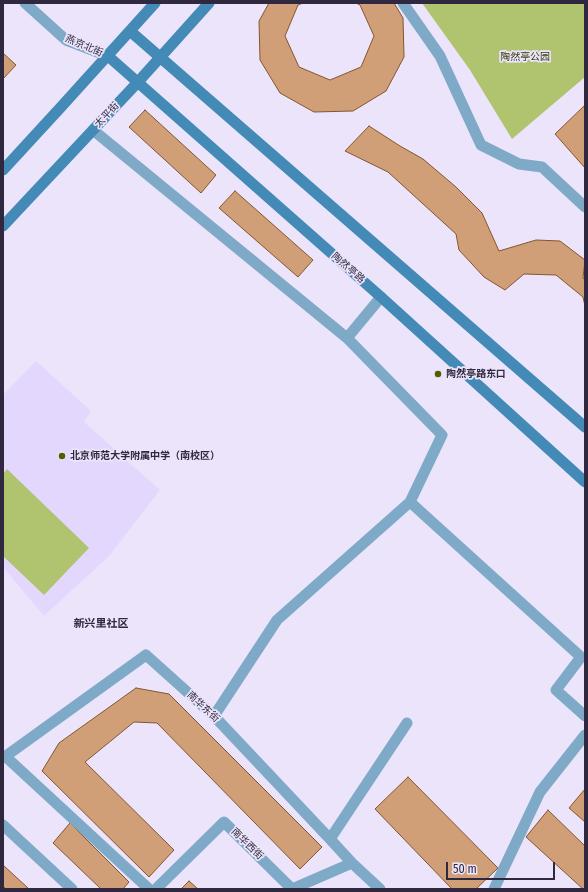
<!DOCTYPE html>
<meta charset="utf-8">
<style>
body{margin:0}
#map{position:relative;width:588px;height:892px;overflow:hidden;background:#ebe4fb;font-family:"Fira Sans Condensed",sans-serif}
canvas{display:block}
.frame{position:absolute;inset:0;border:4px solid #2f283e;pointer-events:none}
.scale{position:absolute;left:446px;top:862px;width:109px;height:18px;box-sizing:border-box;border:2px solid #2f283e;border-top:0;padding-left:5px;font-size:12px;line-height:14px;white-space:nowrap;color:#2f283e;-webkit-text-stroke:3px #ebe4fb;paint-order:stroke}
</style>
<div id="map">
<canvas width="588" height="892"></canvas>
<div class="frame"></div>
<div class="scale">50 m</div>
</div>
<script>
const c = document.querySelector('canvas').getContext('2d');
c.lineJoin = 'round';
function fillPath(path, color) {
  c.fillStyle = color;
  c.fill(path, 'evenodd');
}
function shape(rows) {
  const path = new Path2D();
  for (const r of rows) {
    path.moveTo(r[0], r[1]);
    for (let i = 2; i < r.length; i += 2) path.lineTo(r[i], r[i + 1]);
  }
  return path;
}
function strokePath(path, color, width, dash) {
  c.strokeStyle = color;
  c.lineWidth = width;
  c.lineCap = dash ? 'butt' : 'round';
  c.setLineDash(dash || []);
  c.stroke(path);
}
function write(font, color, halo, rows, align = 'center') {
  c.font = font + ' "Fira Sans Condensed","Noto Sans SC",sans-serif';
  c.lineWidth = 3.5;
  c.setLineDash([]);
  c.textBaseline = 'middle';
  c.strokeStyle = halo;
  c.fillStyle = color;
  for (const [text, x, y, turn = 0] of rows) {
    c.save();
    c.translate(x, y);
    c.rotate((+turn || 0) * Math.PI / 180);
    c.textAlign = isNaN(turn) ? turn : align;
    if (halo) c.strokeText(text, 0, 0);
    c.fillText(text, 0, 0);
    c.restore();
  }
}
fillPath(shape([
 [36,361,91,411,84,422,160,490,109,556,44,616,3,567,3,395]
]), '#e3d7fe');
fillPath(shape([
 [422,3,585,3,585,77,512,139,470,70],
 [7,469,89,548,44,595,3,556,3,474]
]), '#b0c36e');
const building = shape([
 [269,3,303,3,298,5,285,36,299,67,330,80,361,67,374,36,360,5,356,3,394,3,403,18,404,57,386,91,353,111,314,112,280,93,260,60,259,21,269,3],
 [3,53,16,65,3,79,3,53],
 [585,105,585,168,555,134,585,105],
 [145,110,216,175,201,193,129,127,145,110],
 [369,126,400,146,423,159,456,187,482,213,499,251,536,240,560,241,585,260,583,278,585,280,585,306,583,297,556,275,524,274,505,290,484,277,459,250,456,234,388,172,345,151,369,126],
 [235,191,313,260,298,277,219,208,235,191],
 [136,688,169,694,322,847,300,869,157,723,134,722,85,762,174,850,149,877,42,771,59,743,136,688],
 [408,777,498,868,476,889,452,889,375,809,408,777],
 [585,789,585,822,569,808,585,789],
 [548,810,585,846,585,889,583,889,526,837,548,810],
 [70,823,129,882,123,889,101,889,53,843,70,823],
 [3,865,29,889,6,889,3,886,3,865],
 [189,881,198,889,181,889,189,881]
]);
fillPath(building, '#d19f77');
strokePath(building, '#83552f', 1);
strokePath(shape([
 [25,3,66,40,108,56],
 [403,3,440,56,481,145,519,164,542,167,585,207],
 [93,130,347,338,442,435,410,502,277,620,214,716],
 [347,338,381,297],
 [410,502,581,657,556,690,585,716],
 [5,756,149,889],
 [3,758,146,655,214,716,330,839,352,863,380,889],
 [3,825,72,889],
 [330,839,407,723],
 [156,889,224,822,292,889,352,863],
 [494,889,540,792,585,735]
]), '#7eaac8', 11);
strokePath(shape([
 [130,31,585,427],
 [108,56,381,297,585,482],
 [3,170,61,107,155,3],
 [3,226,138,82,209,3]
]), '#448ab7', 11);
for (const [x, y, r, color] of [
 [438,374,4,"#505e00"],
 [62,456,4,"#505e00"]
]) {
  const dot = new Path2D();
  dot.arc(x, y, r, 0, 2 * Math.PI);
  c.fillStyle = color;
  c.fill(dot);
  strokePath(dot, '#ebe4fb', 1.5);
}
write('10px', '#2f283e', '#ebe4fb', [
 ["燕京北街",84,46,23],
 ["太平街",107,115,-47],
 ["陶然亭路",348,268,41],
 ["南华东街",203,707,43],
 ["南华西街",247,844,44]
]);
write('10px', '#353d0d', '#ebe4fb', [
 ["陶然亭公园",525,57]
]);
write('bold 10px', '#2f283e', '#ebe4fb', [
 ["陶然亭路东口",446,374],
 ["北京师范大学附属中学（南校区）",70,456]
], 'left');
write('bold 11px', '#2f283e', '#ebe4fb', [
 ["新兴里社区",101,624]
]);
</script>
